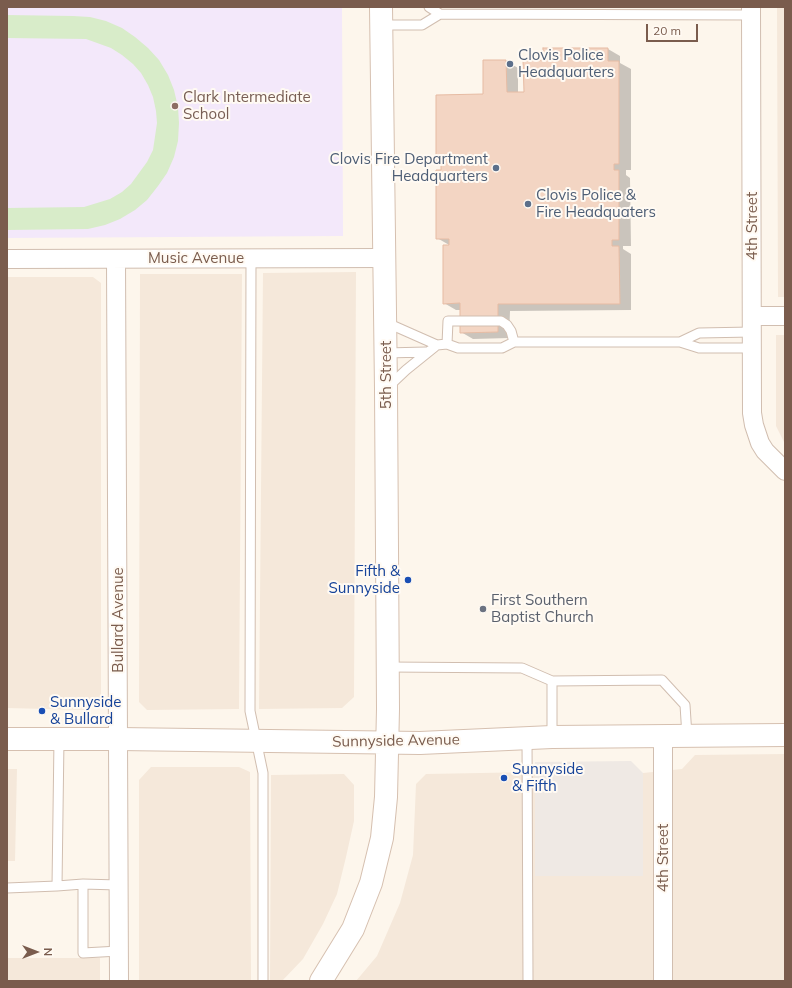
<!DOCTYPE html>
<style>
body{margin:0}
#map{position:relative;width:792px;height:988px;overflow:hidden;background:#fdf6ec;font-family:Mulish,sans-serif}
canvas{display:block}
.frame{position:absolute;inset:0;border:8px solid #7a5c4d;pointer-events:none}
.north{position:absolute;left:16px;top:932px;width:40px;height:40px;-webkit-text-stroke:3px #fffaf3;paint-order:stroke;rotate:90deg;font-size:11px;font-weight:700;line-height:16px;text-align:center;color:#7a5c4d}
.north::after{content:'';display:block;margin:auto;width:14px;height:18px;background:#7a5c4d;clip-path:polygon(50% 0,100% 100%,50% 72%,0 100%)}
.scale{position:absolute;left:646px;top:24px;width:52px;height:18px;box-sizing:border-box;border:2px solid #7a5c4d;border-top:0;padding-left:5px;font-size:12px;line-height:14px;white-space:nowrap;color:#7a5c4d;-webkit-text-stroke:3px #fffaf3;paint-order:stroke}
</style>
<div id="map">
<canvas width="792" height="988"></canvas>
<div class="frame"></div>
<div class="north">N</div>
<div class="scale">20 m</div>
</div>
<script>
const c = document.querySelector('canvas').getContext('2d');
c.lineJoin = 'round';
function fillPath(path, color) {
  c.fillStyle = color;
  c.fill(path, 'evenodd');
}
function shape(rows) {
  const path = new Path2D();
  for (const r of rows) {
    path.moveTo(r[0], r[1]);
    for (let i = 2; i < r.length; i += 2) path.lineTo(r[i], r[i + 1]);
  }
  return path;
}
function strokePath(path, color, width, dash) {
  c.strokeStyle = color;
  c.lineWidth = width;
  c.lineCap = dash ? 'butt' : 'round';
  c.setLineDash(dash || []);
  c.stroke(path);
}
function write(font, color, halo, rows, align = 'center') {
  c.font = font + ' Mulish,sans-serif';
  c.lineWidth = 4;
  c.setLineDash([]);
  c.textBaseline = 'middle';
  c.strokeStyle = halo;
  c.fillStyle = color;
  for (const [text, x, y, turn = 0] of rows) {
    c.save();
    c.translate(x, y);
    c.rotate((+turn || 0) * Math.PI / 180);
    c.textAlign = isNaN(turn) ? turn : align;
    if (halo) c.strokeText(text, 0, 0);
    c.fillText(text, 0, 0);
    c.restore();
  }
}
fillPath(shape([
 [777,7,785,7,785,297,778,297],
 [356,272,354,697,342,708,259,709,263,273],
 [140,274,242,274,239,709,147,710,139,702],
 [7,277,93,277,101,283,101,700,88,710,7,708],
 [776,335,785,335,785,444,776,426],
 [785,754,785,981,356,981,377,956,400,903,413,855,416,784,426,774,535,772,536,876,643,875,643,773,682,769,695,755],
 [151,767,239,767,250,772,251,981,139,981,139,780],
 [7,769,17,769,15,861,8,861,7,869],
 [344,774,354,785,354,821,346,857,337,894,323,924,303,959,282,981,270,981,271,775],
 [7,958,100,958,100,981,7,981]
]), '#f5e8da');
fillPath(shape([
 [631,761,643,773,643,876,535,876,535,762]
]), '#efe9e4');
fillPath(shape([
 [7,7,342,7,343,236,7,238]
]), '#f3e8fa');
fillPath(shape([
 [7,15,73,16,90,17,106,21,122,28,135,37,148,48,159,60,168,75,174,90,178,107,179,123,178,141,174,157,167,173,158,186,147,200,135,210,120,219,105,225,88,229,7,230,7,208,84,207,110,199,122,192,131,184,147,162,153,150,157,123,156,111,153,97,148,85,141,73,133,64,122,55,111,48,86,39,7,38]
]), '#d8ecc9');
fillPath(shape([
 [608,49,620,56,620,63,631,69,631,170,626,170,626,175,630,178,631,246,623,246,623,249,631,254,631,310,510,311,509,338,473,339,461,332,461,310,456,310,444,303,451,246,437,238,442,171,442,166,437,163,506,61,518,68,518,93,525,93,544,61]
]), '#0003');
const building = shape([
 [543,48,608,48,608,61,619,61,619,164,614,164,614,170,619,170,619,240,612,240,612,246,619,246,620,304,498,304,498,332,460,333,460,303,443,304,443,245,449,245,449,239,436,239,436,170,441,170,441,164,436,164,436,95,483,94,483,60,506,60,507,92,524,92,523,61,543,60,543,48]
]);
fillPath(building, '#f3d5c3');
strokePath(building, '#e6bba3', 1);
const lane = shape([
 [429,7,440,14],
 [440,14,751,15],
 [381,25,422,25,440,14],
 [251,258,250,711,263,773,263,981],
 [385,322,437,345,447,344,458,348,502,348,514,342,680,342,699,348,751,348],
 [680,342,699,333,752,332],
 [447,344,448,321,501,321,507,325,511,331,514,342],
 [386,353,426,352],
 [388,387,406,370,437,345],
 [388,667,522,668,552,681],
 [527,737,528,981],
 [552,737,552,681,662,680,685,705,687,736],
 [83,884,118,885],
 [57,886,83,884,83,953,119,951],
 [7,888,57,886,59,739]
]);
const street = shape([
 [751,7,752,413,754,425,760,443,765,451,785,471],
 [7,259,384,258],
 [116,259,119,981],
 [752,316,785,316],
 [663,981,663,736]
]);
const secondary = shape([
 [7,739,119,739,420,743,552,737,785,735],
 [321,981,353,929,371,883,382,838,386,797,388,709,386,389,381,7]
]);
strokePath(lane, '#d1beb0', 11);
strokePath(street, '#d1beb0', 20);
strokePath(secondary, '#d6c0b0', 24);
strokePath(lane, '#fff', 9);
strokePath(street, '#fff', 18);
strokePath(secondary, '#fff', 22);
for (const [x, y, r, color] of [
 [510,64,4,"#5c6f8a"],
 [175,106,4,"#8d6e63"],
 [496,168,4,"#5c6f8a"],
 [528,204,4,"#5c6f8a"],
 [408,580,4,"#1a4fb4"],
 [483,609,4,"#6b7280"],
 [42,711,4,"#1a4fb4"],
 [504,778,4,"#1a4fb4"]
]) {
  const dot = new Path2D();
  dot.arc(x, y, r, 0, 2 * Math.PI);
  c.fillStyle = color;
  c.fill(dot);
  strokePath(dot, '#fffaf3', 1.5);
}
write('15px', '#4e5e75', '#fffaf3', [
 ["Clovis Police",518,55],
 ["Headquarters",518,72],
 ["Clovis Fire Department",488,159,"right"],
 ["Headquarters",488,176,"right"],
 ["Clovis Police &",536,195],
 ["Fire Headquaters",536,212]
], 'left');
write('15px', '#785e54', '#fffaf3', [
 ["Clark Intermediate",183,97],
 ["School",183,114]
], 'left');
write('15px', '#7a5c4d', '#fffaf3', [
 ["4th Street",752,226,-90],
 ["Music Avenue",196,258],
 ["5th Street",386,375,-90],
 ["Bullard Avenue",118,620,-90],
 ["Sunnyside Avenue",396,741,-1],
 ["4th Street",663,858,-90]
]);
write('15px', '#164399', '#fffaf3', [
 ["Fifth &",400,571,"right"],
 ["Sunnyside",400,588,"right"],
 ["Sunnyside",50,702],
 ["& Bullard",50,719],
 ["Sunnyside",512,769],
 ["& Fifth",512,786]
], 'left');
write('15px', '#5b616d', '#fffaf3', [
 ["First Southern",491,600],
 ["Baptist Church",491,617]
], 'left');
</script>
